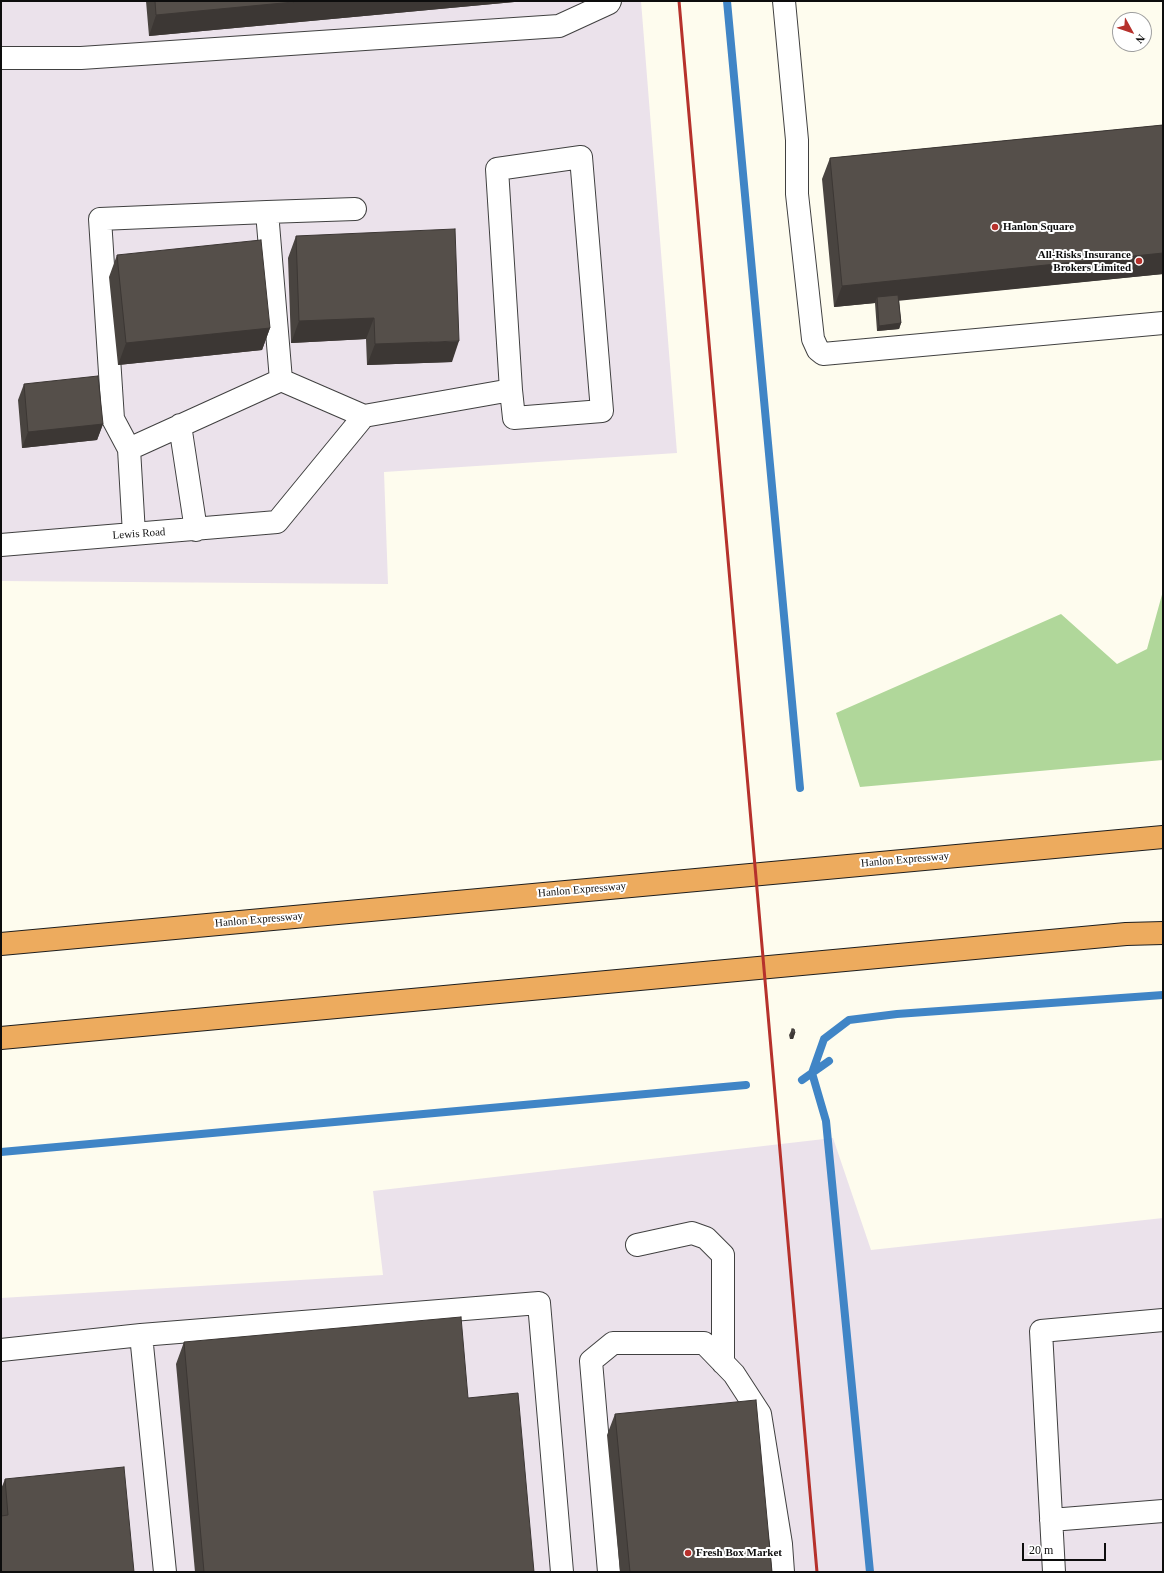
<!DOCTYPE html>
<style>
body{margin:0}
#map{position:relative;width:1164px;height:1573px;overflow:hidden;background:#fefcee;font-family:Georgia,serif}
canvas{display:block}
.frame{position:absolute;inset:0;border:2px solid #0d0d0d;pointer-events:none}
.north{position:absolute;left:1112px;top:12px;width:40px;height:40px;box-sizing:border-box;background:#fff;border:1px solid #9e9e9e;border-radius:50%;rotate:130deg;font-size:11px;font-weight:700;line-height:16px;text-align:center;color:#0d0d0d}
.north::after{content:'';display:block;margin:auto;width:14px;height:18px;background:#b6312c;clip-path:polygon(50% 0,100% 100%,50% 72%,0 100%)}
.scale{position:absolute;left:1022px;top:1543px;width:84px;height:18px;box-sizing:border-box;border:2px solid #0d0d0d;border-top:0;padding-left:5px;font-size:12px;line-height:14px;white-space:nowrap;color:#0d0d0d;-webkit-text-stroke:3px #fff;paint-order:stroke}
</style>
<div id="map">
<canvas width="1164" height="1573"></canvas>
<div class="frame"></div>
<div class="north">N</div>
<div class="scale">20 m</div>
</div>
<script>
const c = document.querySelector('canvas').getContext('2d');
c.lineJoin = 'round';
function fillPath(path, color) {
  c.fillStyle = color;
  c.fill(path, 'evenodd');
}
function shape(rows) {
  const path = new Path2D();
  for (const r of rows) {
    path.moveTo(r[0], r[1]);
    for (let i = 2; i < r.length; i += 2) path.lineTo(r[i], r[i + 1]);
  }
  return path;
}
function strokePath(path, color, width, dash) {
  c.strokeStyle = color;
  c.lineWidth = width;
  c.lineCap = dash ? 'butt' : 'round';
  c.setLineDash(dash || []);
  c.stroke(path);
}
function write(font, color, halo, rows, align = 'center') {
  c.font = font + ' Georgia,serif';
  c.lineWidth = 4;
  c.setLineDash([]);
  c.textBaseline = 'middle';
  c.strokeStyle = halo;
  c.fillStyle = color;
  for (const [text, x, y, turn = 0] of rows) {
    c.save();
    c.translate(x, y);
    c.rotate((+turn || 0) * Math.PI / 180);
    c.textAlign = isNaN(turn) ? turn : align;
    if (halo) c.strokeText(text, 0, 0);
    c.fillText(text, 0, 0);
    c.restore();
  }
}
fillPath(shape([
 [1,1,641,1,677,453,384,472,388,584,1,581],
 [833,1138,871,1250,1163,1218,1163,1572,1,1572,1,1298,383,1275,373,1191]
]), '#ebe2eb');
fillPath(shape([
 [1163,591,1163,760,860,787,836,713,1061,614,1117,664,1147,649]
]), '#b0d79a');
strokePath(shape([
 [727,1,800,788],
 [802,1080,829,1061],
 [1,1152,746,1085],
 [870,1572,826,1121,812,1073,824,1039,849,1020,897,1014,1163,995]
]), '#4085c6', 8);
const minor = shape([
 [784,1,797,140,797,194,813,339,818,350,823,354,1163,323],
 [1,58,81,58,559,26,609,3,610,1],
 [355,209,267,212,281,380,364,416],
 [180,425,196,530],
 [129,449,113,419,100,219,267,212],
 [134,534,129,449,281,380],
 [1,545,277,522,364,416,511,390,497,169,581,157,602,411,514,418,511,390],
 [637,1245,692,1233,706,1238,723,1255,723,1363],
 [1,1350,141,1335],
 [1051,1520,1163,1511],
 [165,1572,141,1335,539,1303,562,1572],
 [609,1572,591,1361,613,1343,704,1343,734,1374,760,1414,781,1544,783,1572],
 [1054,1572,1041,1331,1163,1320]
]);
const highway = shape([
 [1,944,1163,837],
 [1,1038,1126,934,1163,933]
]);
strokePath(minor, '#404040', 24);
strokePath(highway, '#1e1e1e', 24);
strokePath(minor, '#fff', 22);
strokePath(highway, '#edab5e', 22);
strokePath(shape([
 [679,1,817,1572]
]), '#b6312c', 3);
fillPath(shape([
 [146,1,525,1,149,36],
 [1163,125,1163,274,899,300,901,323,899,329,877,331,875,303,834,307,822,179,830,158],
 [296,236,452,362,367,365,366,339,291,343,288,258],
 [117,255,270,328,262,350,118,365,109,277],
 [24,384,103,424,97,440,22,448,18,400],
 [792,1029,795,1033,793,1039,790,1039,789,1035],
 [184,1342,468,1398,534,1572,195,1572,176,1364],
 [615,1414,772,1572,620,1572,607,1435],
 [5,1479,134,1572,1,1572,1,1489]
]), '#494440');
fillPath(shape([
 [304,1,525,1,149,36,156,15],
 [1163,253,1163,274,877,303,877,297,875,303,834,307,842,286],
 [374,318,366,339,291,343,299,321],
 [901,323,899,329,877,331,879,326],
 [270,328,262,350,118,365,126,343],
 [459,341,452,362,367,365,375,344],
 [103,424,97,440,22,448,28,432],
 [792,1033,795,1033,793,1039,790,1039]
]), '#3c3734');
const building = shape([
 [155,1,304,1,156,15,155,1],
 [1163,125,1163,253,842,286,830,158,1163,125],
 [455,229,459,341,375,344,374,318,299,321,296,236,455,229],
 [261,240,270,328,126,343,117,255,261,240],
 [898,295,901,323,879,326,877,297,898,295],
 [98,376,103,424,28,432,24,384,98,376],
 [792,1029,794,1029,795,1033,792,1033,792,1029],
 [461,1317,468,1398,518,1393,534,1572,204,1572,184,1342,461,1317],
 [756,1400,772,1572,630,1572,615,1414,756,1400],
 [124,1467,134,1572,1,1572,1,1516,8,1515,5,1479,124,1467]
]);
fillPath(building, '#554f4a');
strokePath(building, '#3c3734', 1);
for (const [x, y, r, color] of [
 [995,227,4,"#b6312c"],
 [1139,261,4,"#b6312c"],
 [688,1553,4,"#b6312c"]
]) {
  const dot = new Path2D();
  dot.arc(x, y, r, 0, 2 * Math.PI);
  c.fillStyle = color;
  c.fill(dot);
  strokePath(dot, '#fff', 1.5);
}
write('bold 11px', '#0d0d0d', '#fff', [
 ["Hanlon Square",1003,227],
 ["All-Risks Insurance",1131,255,"right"],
 ["Brokers Limited",1131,268,"right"],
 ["Fresh Box Market",696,1553]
], 'left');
write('11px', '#0d0d0d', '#fff', [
 ["Lewis Road",139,534,-4],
 ["Hanlon Expressway",905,860,-5],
 ["Hanlon Expressway",582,890,-5],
 ["Hanlon Expressway",259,920,-5]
]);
</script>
